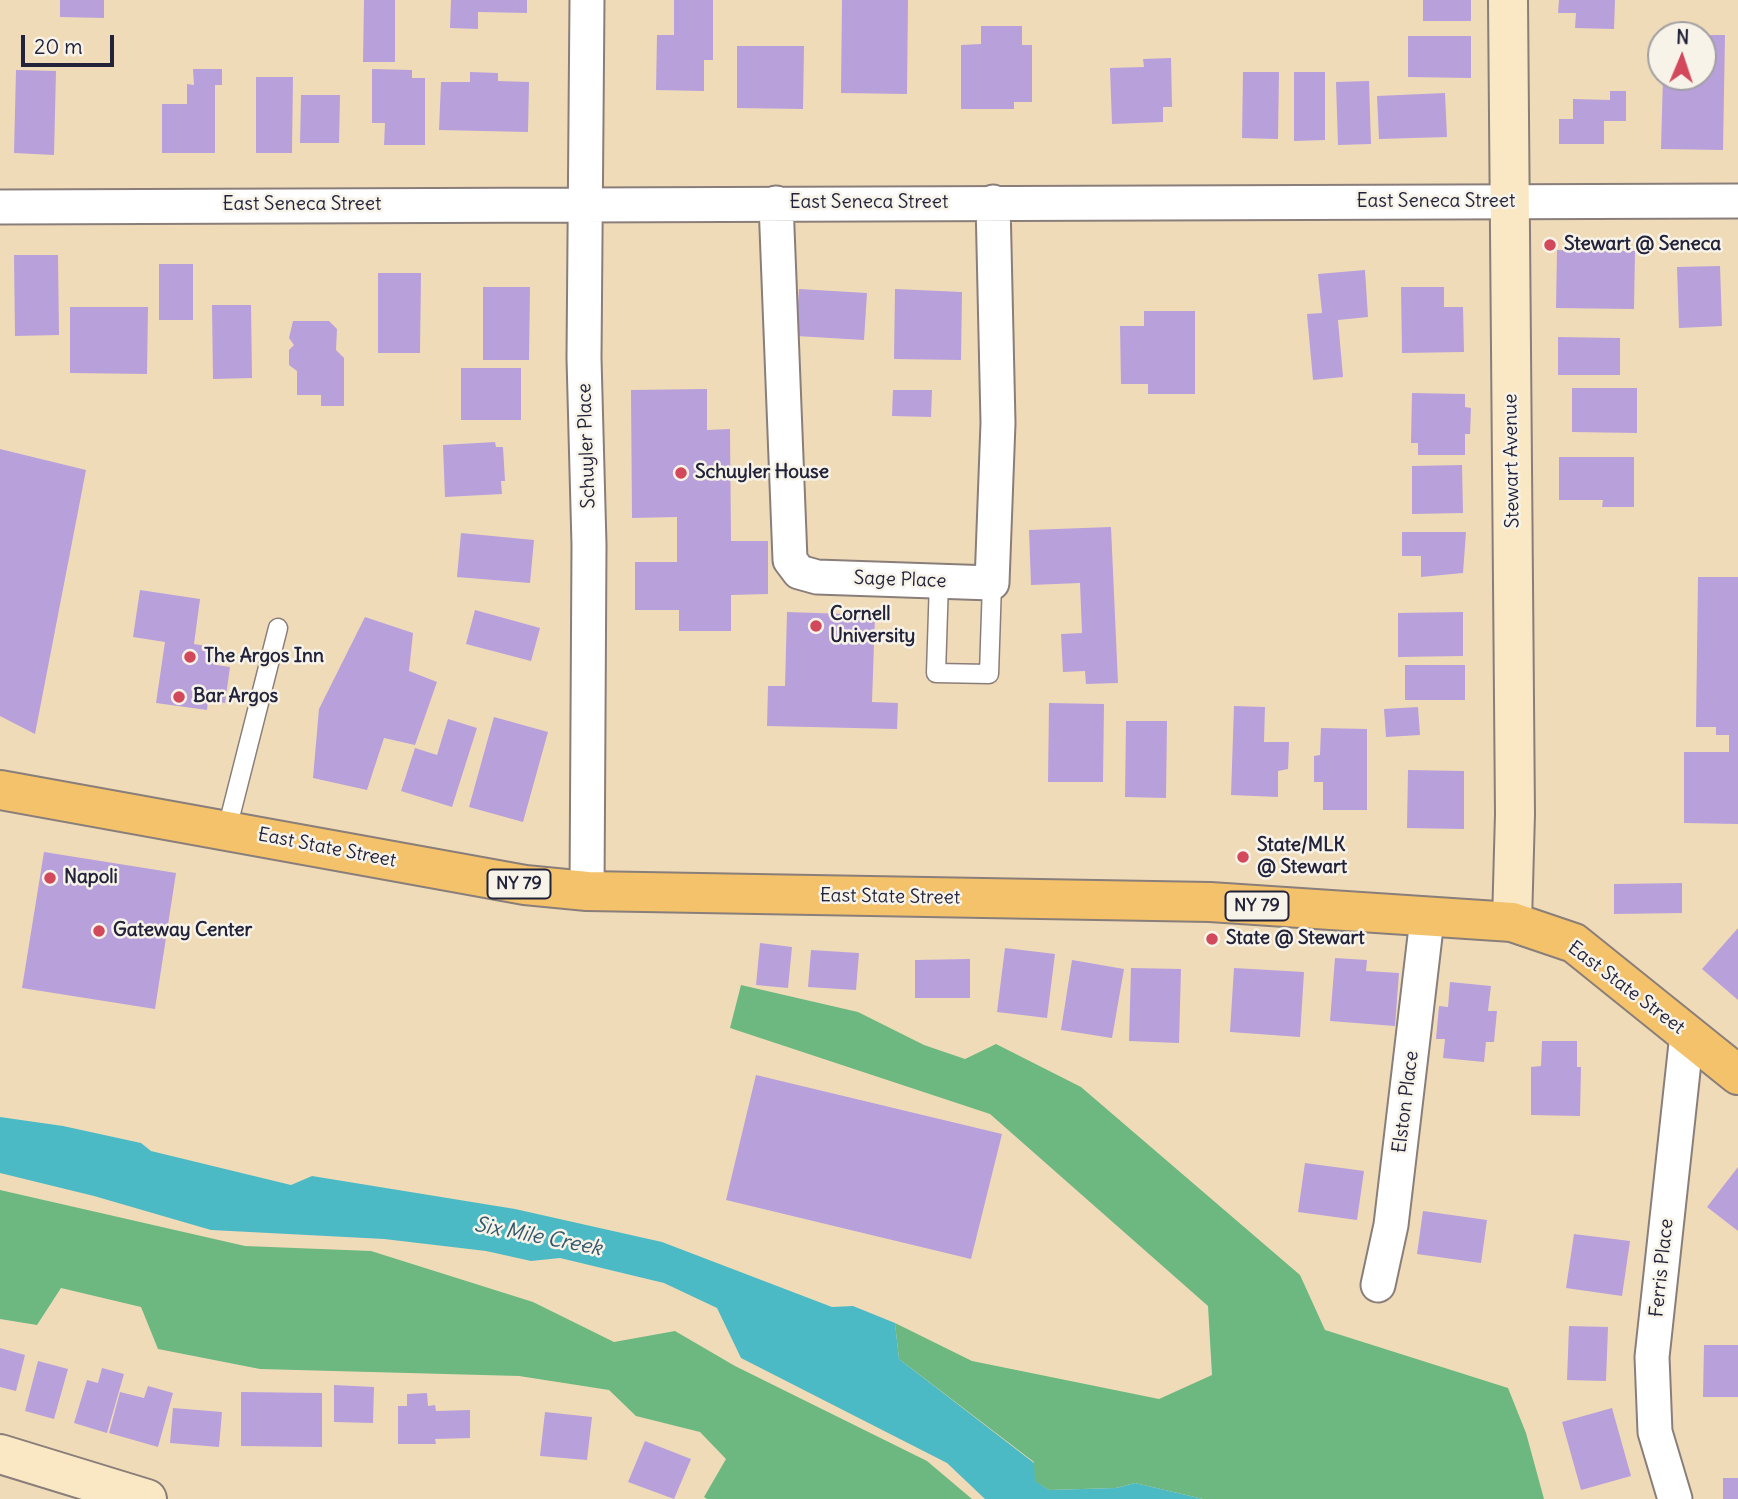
<!DOCTYPE html>
<style>
body{margin:0}
#map{position:relative;width:1738px;height:1499px;overflow:hidden;background:#f0dbb9;font-family:Delius,sans-serif}
canvas{display:block}
.north{position:absolute;left:1647px;top:21px;width:70px;height:70px;box-sizing:border-box;background:#f7f3e8;border:2px solid #a29fa3;border-radius:50%;rotate:2deg;font-size:19px;font-weight:700;line-height:28px;text-align:center;color:#22223b}
.north::after{content:'';display:block;margin:auto;width:24px;height:32px;background:#d1495b;clip-path:polygon(50% 0,100% 100%,50% 72%,0 100%)}
.scale{position:absolute;left:21px;top:35px;width:93px;height:32px;box-sizing:border-box;border:4px solid #22223b;border-top:0;padding-left:9px;font-size:21px;line-height:24px;white-space:nowrap;color:#22223b;-webkit-text-stroke:5px #f7f3e8;paint-order:stroke}
</style>
<div id="map">
<canvas width="1738" height="1499"></canvas>
<div class="north">N</div>
<div class="scale">20 m</div>
</div>
<script>
const c = document.querySelector('canvas').getContext('2d');
c.lineJoin = 'round';
function fillPath(path, color) {
  c.fillStyle = color;
  c.fill(path, 'evenodd');
}
function shape(rows) {
  const path = new Path2D();
  for (const r of rows) {
    path.moveTo(r[0], r[1]);
    for (let i = 2; i < r.length; i += 2) path.lineTo(r[i], r[i + 1]);
  }
  return path;
}
function strokePath(path, color, width, dash) {
  c.strokeStyle = color;
  c.lineWidth = width;
  c.lineCap = dash ? 'butt' : 'round';
  c.setLineDash(dash || []);
  c.stroke(path);
}
function write(font, color, halo, rows, align = 'center') {
  c.font = font + ' Delius,sans-serif';
  c.lineWidth = 5;
  c.setLineDash([]);
  c.textBaseline = 'middle';
  c.strokeStyle = halo;
  c.fillStyle = color;
  for (const [text, x, y, turn = 0] of rows) {
    c.save();
    c.translate(x, y);
    c.rotate((+turn || 0) * Math.PI / 180);
    c.textAlign = isNaN(turn) ? turn : align;
    if (halo) c.strokeText(text, 0, 0);
    c.fillText(text, 0, 0);
    c.restore();
  }
}
fillPath(shape([
 [741,985,858,1012,924,1045,965,1059,996,1044,1081,1087,1300,1275,1325,1330,1508,1388,1526,1433,1544,1499,1203,1499,1135,1483,1116,1488,1049,1490,1034,1481,1034,1462,899,1359,895,1323,972,1361,1159,1399,1212,1375,1208,1306,990,1114,730,1028],
 [0,1190,245,1246,371,1251,533,1302,614,1342,675,1331,735,1366,927,1461,972,1499,707,1499,704,1497,726,1459,700,1432,636,1416,609,1390,519,1376,260,1369,158,1349,141,1307,61,1288,37,1325,0,1319]
]), '#6cb880');
fillPath(shape([
 [0,1117,63,1126,141,1143,151,1151,291,1185,312,1176,515,1209,662,1242,832,1307,853,1306,895,1323,899,1359,1034,1463,1035,1481,1049,1490,1116,1488,1135,1483,1203,1499,985,1499,947,1463,741,1358,717,1308,664,1283,560,1258,531,1261,486,1251,384,1239,211,1230,94,1196,0,1173]
]), '#4cbac5');
fillPath(shape([
 [60,0,104,0,104,18,60,17],
 [364,0,395,0,395,62,363,62],
 [451,0,527,0,527,13,478,12,478,29,450,28],
 [674,0,713,0,713,60,704,60,704,91,656,90,657,35,674,35],
 [842,0,908,0,907,94,841,93],
 [1423,0,1471,0,1471,21,1423,21],
 [1559,0,1615,0,1614,29,1575,28,1576,13,1558,13],
 [981,26,1022,26,1022,45,1032,45,1032,102,1014,102,1014,109,961,109,961,45,981,44],
 [1703,35,1725,35,1723,150,1661,149,1663,77,1703,77],
 [1408,36,1471,36,1471,78,1408,77],
 [737,46,804,46,803,109,737,108],
 [1171,58,1172,107,1163,107,1163,122,1112,124,1110,68,1144,67,1143,59],
 [193,69,222,69,222,85,215,85,215,153,162,153,162,104,187,104,187,84,194,85],
 [372,69,412,70,412,78,425,78,425,145,384,145,385,123,372,123],
 [16,70,56,71,54,155,14,153],
 [470,72,498,73,498,81,529,82,528,132,439,130,441,82,470,82],
 [1243,72,1279,72,1278,139,1242,138],
 [1294,72,1325,72,1325,140,1294,141],
 [256,77,293,77,292,153,256,153],
 [1369,81,1371,144,1338,145,1336,82],
 [1610,91,1626,91,1626,121,1604,121,1604,144,1559,144,1559,119,1573,119,1573,99,1610,100],
 [1445,93,1447,137,1379,139,1377,96],
 [301,95,340,95,339,143,300,143],
 [1557,250,1635,251,1634,309,1556,308],
 [14,255,58,255,59,335,15,336],
 [159,264,193,264,193,320,159,320],
 [1720,266,1722,326,1679,328,1677,267],
 [1365,270,1368,317,1338,320,1343,377,1313,380,1307,314,1322,313,1318,274],
 [378,273,421,273,420,353,378,353],
 [483,287,530,287,529,360,483,360],
 [1401,287,1444,287,1444,307,1463,307,1464,352,1402,353],
 [799,289,867,293,864,340,796,336],
 [895,289,962,292,961,360,894,359],
 [212,305,251,305,252,378,213,379],
 [70,307,148,307,147,374,70,373],
 [1144,311,1195,311,1195,394,1148,394,1148,384,1121,384,1120,326,1144,326],
 [293,321,329,321,337,329,336,350,344,358,344,406,321,406,321,395,297,395,297,371,289,365,289,350,294,345,289,338],
 [1558,337,1620,338,1620,375,1558,375],
 [461,368,521,368,521,420,461,420],
 [1572,388,1637,388,1637,433,1572,432],
 [707,389,707,430,730,429,731,541,768,541,768,594,731,595,731,631,679,631,679,610,635,610,635,562,677,562,677,517,632,518,631,390],
 [893,390,932,390,931,417,892,416],
 [1412,393,1465,394,1465,407,1471,408,1470,434,1465,434,1465,455,1418,455,1418,443,1411,443],
 [495,442,496,447,503,447,505,481,501,481,502,494,445,497,443,445],
 [0,449,86,470,35,734,0,716],
 [1559,457,1634,457,1634,507,1602,507,1603,500,1559,500],
 [1462,465,1463,513,1412,514,1412,466],
 [1111,527,1118,683,1086,684,1085,671,1063,672,1061,634,1082,633,1080,583,1031,585,1029,530],
 [1402,532,1466,532,1463,573,1421,577,1421,556,1402,556],
 [461,533,534,540,530,583,457,577],
 [1698,577,1738,577,1738,824,1684,823,1684,752,1729,752,1729,735,1716,735,1716,727,1696,727],
 [140,590,200,599,194,644,219,648,216,665,230,667,225,703,208,700,207,710,156,703,165,642,133,637],
 [475,610,540,628,531,661,466,644],
 [787,612,875,615,872,702,898,703,897,729,767,726,768,686,785,686],
 [1463,612,1463,656,1398,657,1398,613],
 [365,617,413,633,409,671,437,682,415,745,384,738,367,790,313,778,319,709],
 [1405,665,1465,665,1465,700,1405,700],
 [1049,703,1104,704,1103,782,1048,782],
 [1234,706,1265,707,1264,742,1289,742,1288,769,1278,771,1278,797,1231,795],
 [1418,707,1420,735,1386,737,1384,709],
 [494,717,548,732,523,822,469,807],
 [448,719,477,728,452,807,401,791,415,748,437,755],
 [1126,721,1167,721,1166,798,1125,797],
 [1321,728,1367,729,1367,810,1323,810,1323,782,1314,782,1314,756,1320,755],
 [1408,770,1464,771,1464,829,1407,828],
 [44,852,176,873,155,1009,22,988],
 [1682,883,1682,913,1614,914,1614,884],
 [1738,928,1738,1000,1702,969],
 [760,943,792,947,788,988,756,985],
 [1005,948,1055,954,1047,1018,997,1012],
 [811,950,859,953,856,990,808,987],
 [1335,958,1367,960,1366,971,1399,973,1395,1026,1330,1021],
 [970,959,970,998,915,998,915,960],
 [1072,960,1124,969,1112,1038,1061,1030],
 [1131,968,1181,969,1179,1043,1129,1041],
 [1234,968,1304,972,1300,1037,1230,1032],
 [1450,982,1491,986,1488,1011,1497,1011,1494,1042,1486,1042,1484,1062,1443,1058,1445,1039,1436,1039,1439,1006,1448,1007],
 [1542,1041,1577,1041,1577,1067,1581,1067,1580,1116,1531,1115,1531,1067,1541,1066],
 [756,1075,1002,1134,971,1259,726,1200],
 [1305,1163,1364,1171,1357,1220,1298,1212],
 [1738,1167,1738,1231,1707,1207],
 [1423,1211,1487,1220,1481,1263,1417,1254],
 [1574,1234,1630,1241,1622,1296,1566,1288],
 [1569,1326,1608,1327,1606,1381,1567,1380],
 [1704,1345,1738,1345,1738,1397,1703,1397],
 [0,1348,25,1355,16,1391,0,1387],
 [38,1361,68,1369,54,1419,25,1411],
 [102,1368,124,1374,107,1433,74,1423,87,1380,98,1383],
 [334,1385,374,1387,373,1423,334,1422],
 [148,1386,173,1393,158,1447,109,1433,120,1392,144,1398],
 [241,1392,322,1393,322,1447,241,1446],
 [427,1393,428,1406,435,1405,436,1411,470,1410,470,1438,435,1439,436,1444,398,1444,398,1406,407,1406,407,1394],
 [173,1408,222,1412,219,1447,170,1443],
 [1612,1408,1631,1476,1581,1490,1562,1422],
 [545,1412,592,1417,587,1460,540,1456],
 [645,1441,691,1459,674,1499,628,1482],
 [1723,1478,1738,1478,1738,1499,1723,1499]
]), '#b8a0db');
const lane = shape([
 [939,581,936,673,989,674,992,583],
 [227,829,278,628]
]);
const street = shape([
 [776,203,790,560,799,572,817,577,992,583,998,423,993,202],
 [0,207,1738,201],
 [587,891,589,545,584,358,587,0],
 [1378,1285,1391,1225,1427,919],
 [1675,1499,1655,1432,1652,1357,1687,1034]
]);
const secondary = shape([
 [1508,0,1515,814,1512,922],
 [0,1454,147,1499]
]);
const highway = shape([
 [0,790,525,885,587,891,1210,902,1512,922,1574,943,1738,1075]
]);
strokePath(lane, '#897e7a', 21);
strokePath(street, '#897e7a', 37);
strokePath(secondary, '#897e7a', 42);
strokePath(highway, '#897e7a', 42);
strokePath(lane, '#fff', 18);
strokePath(street, '#fff', 33);
strokePath(secondary, '#fae7c3', 38);
strokePath(highway, '#f3c26a', 38);
for (const [x, y, r, color] of [
 [1550,245,7,"#d1495b"],
 [681,473,7,"#d1495b"],
 [816,626,7,"#d1495b"],
 [190,657,7,"#d1495b"],
 [179,697,7,"#d1495b"],
 [1243,857,7,"#d1495b"],
 [50,878,7,"#d1495b"],
 [99,931,7,"#d1495b"],
 [1212,939,7,"#d1495b"]
]) {
  const dot = new Path2D();
  dot.arc(x, y, r, 0, 2 * Math.PI);
  c.fillStyle = color;
  c.fill(dot);
  strokePath(dot, '#f7f3e8', 2.5);
}
for (const [x, y, w] of [
 [519,884,63],
 [1257,906,63]
]) {
  const box = new Path2D();
  box.roundRect(x - w / 2, y - 14.5, w, 29, 5);
  c.fillStyle = '#f7f3e8';
  c.fill(box);
  strokePath(box, '#22223b', 2);
}
write('bold 18px', '#22223b', null, [
 ["NY 79",519,884],
 ["NY 79",1257,906]
]);
write('19px', '#22223b', '#f7f3e8', [
 ["East Seneca Street",1436,202],
 ["East Seneca Street",869,203],
 ["East Seneca Street",302,205],
 ["Schuyler Place",587,446,-92],
 ["Stewart Avenue",1512,461,-91],
 ["Sage Place",900,580,2],
 ["East State Street",327,848,11],
 ["East State Street",890,897,1],
 ["East State Street",1626,988,37],
 ["Elston Place",1406,1102,-83],
 ["Ferris Place",1662,1268,-84]
]);
write('bold 19px', '#22223b', '#f7f3e8', [
 ["Stewart @ Seneca",1564,245],
 ["Schuyler House",695,473],
 ["Cornell",830,615],
 ["University",830,637],
 ["The Argos Inn",204,657],
 ["Bar Argos",193,697],
 ["State/MLK",1257,846],
 ["@ Stewart",1257,868],
 ["Napoli",64,878],
 ["Gateway Center",113,931],
 ["State @ Stewart",1226,939]
], 'left');
write('italic 21px', '#31576b', '#f7f3e8', [
 ["Six Mile Creek",538,1237,11]
]);
</script>
